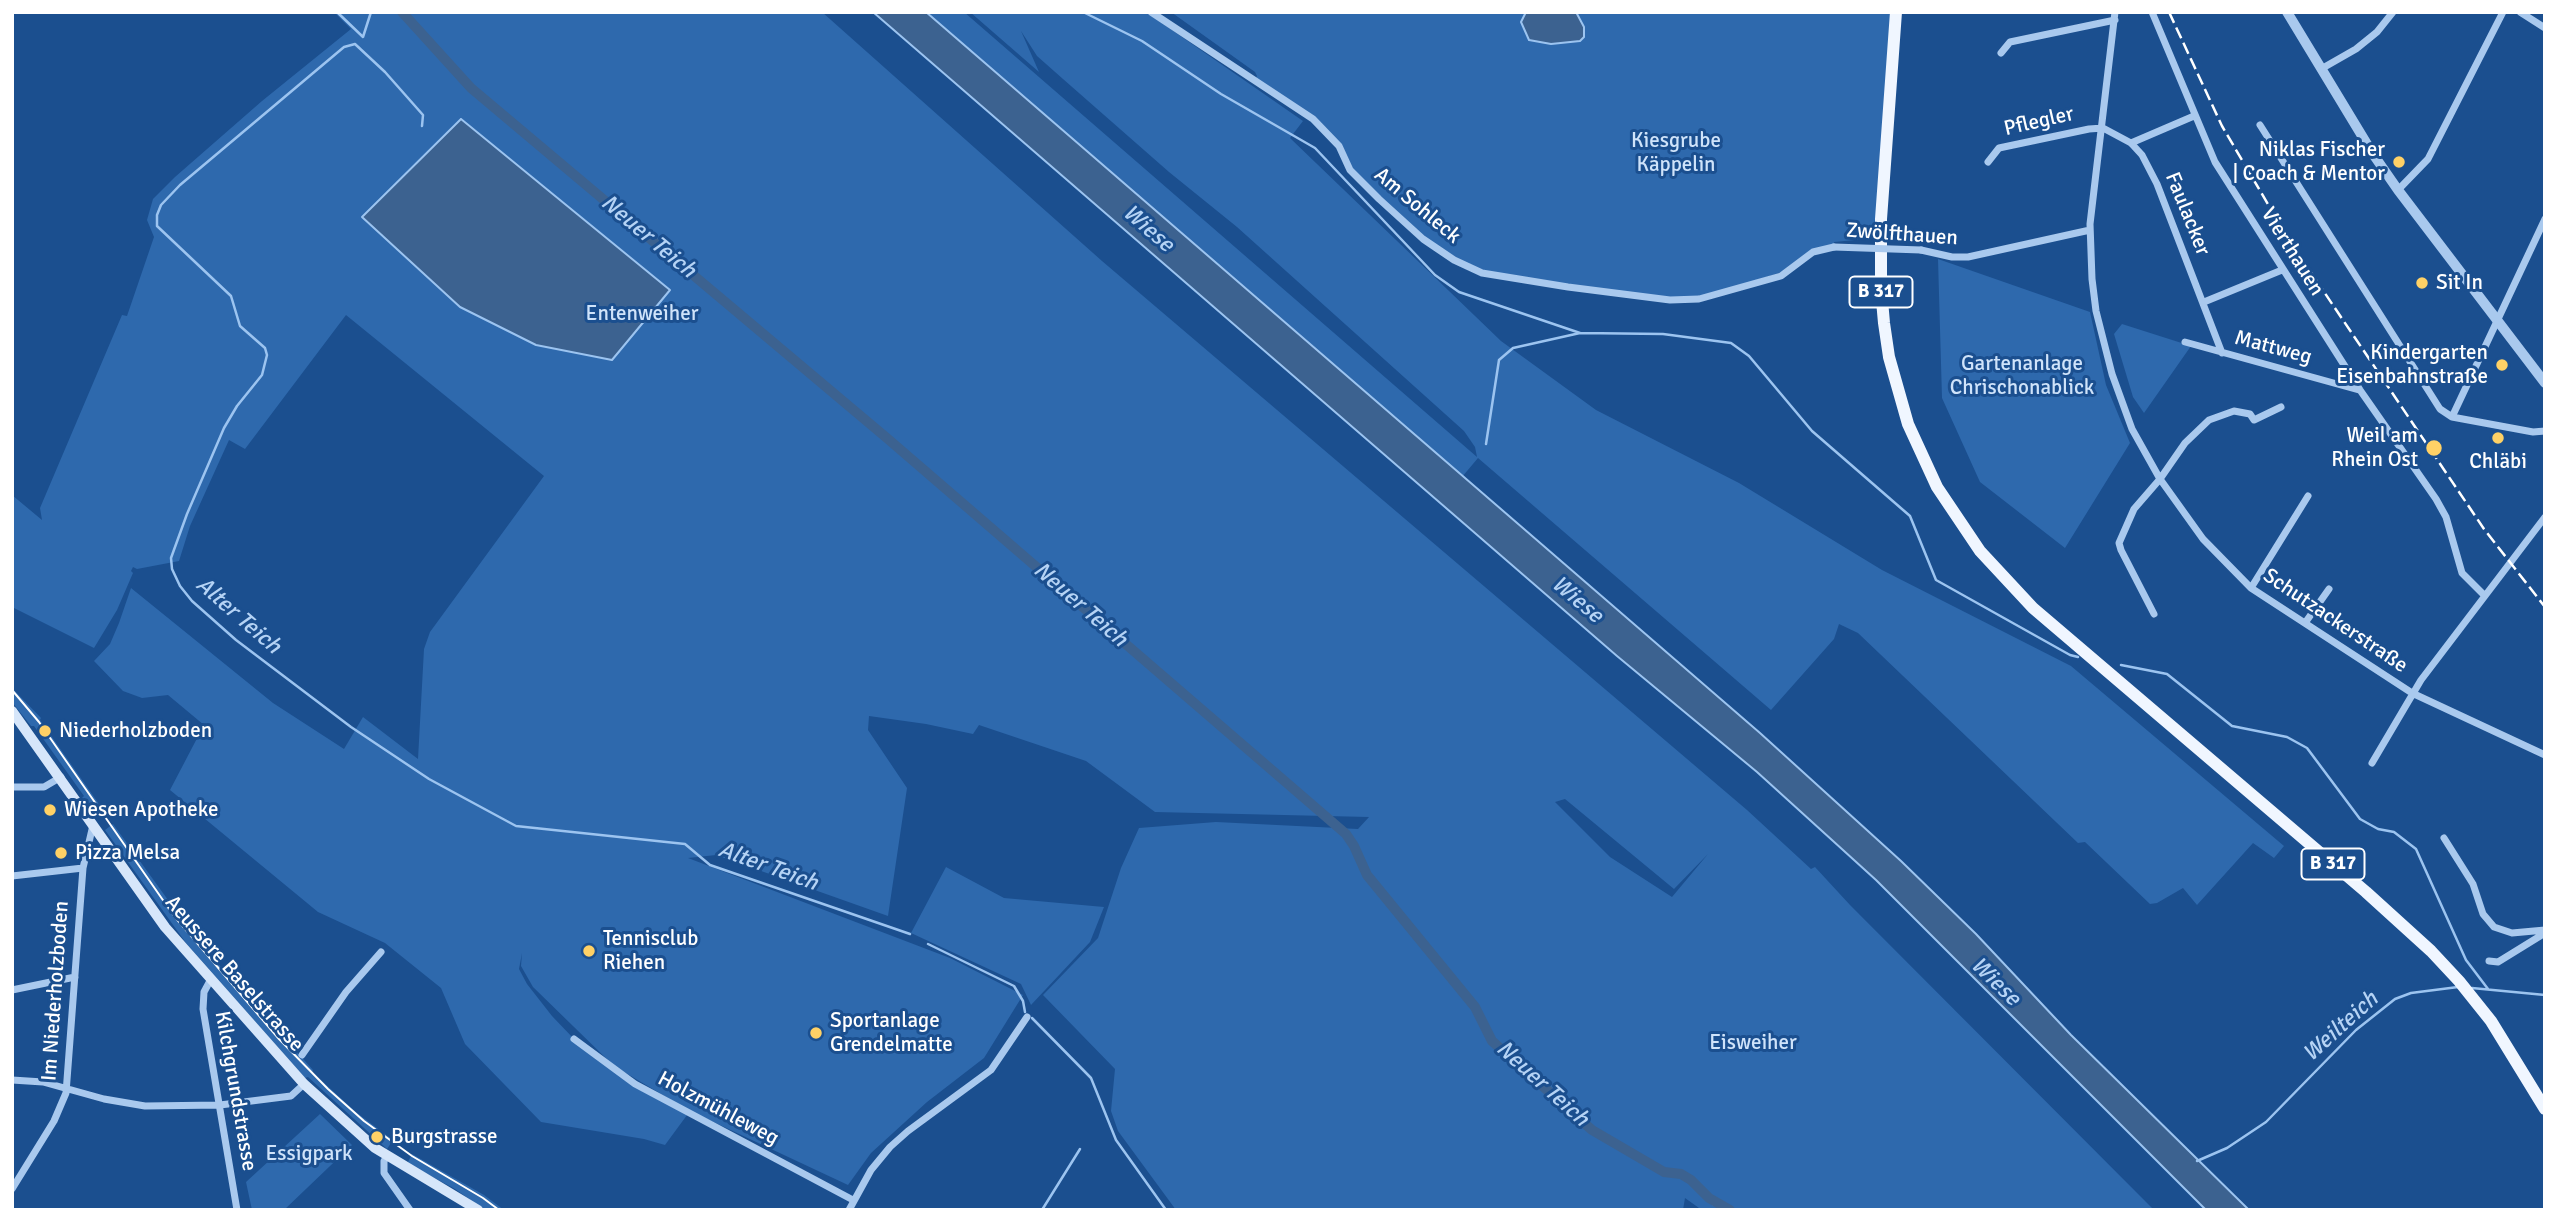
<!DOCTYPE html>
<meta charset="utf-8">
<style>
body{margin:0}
#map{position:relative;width:2557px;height:1222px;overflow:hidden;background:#1b4f8f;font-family:Signika,sans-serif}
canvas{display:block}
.frame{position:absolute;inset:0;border:14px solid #fff;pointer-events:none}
</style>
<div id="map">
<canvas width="2557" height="1222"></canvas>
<div class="frame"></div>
</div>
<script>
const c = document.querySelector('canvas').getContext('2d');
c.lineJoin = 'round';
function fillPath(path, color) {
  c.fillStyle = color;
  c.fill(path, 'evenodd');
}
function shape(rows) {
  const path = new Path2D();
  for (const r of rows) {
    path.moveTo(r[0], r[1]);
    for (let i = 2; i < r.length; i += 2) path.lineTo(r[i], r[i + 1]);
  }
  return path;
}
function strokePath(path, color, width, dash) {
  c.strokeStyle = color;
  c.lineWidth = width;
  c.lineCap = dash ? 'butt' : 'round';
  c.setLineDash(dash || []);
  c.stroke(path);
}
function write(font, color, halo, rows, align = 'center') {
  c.font = font + ' Signika,sans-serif';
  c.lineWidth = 6;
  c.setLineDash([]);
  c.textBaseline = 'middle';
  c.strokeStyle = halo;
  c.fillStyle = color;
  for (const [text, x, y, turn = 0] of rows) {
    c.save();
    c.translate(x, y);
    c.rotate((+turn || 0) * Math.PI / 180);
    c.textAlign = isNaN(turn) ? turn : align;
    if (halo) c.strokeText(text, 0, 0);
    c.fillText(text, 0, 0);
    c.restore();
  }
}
fillPath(shape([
 [334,12,822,12,1102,261,1747,810,1811,869,1815,867,1850,905,2154,1210,1699,1210,1699,1208,1685,1198,1683,1210,1176,1210,1118,1131,1111,1111,1115,1069,1043,995,1098,938,1121,868,1139,828,1216,822,1358,829,1369,817,1155,812,1086,761,979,725,973,734,926,724,869,716,868,730,907,788,888,916,716,855,688,858,950,958,1023,995,984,1058,927,1102,871,1153,848,1185,690,1111,665,1145,644,1139,541,1122,465,1044,441,988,385,943,318,912,170,790,204,725,168,695,142,698,123,691,94,661,110,644,119,623,131,588,273,703,344,749,363,717,418,759,424,649,430,632,544,476,346,315,245,449,229,440,190,526,179,561,137,569,133,567,131,571,133,573,117,610,94,648,12,607,12,495,42,520,40,508,122,315,127,316,154,237,147,220,153,199,175,177,262,101,351,29],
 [1565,799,1674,889,1708,854,1672,897,1610,857,1555,802],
 [522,953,521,966,533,987,614,1066,678,1104,613,1068,574,1039,552,1016,527,984,519,969],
 [926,12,964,12,1477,457,1475,447,1464,431,1237,227,1169,172,1063,79,1037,56,1021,31,1039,72,970,12,1146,12,1303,121,1290,138,1501,341,1596,410,1739,483,1882,570,2071,666,2284,846,2274,858,2253,843,2197,905,2183,888,2157,903,2150,904,2085,842,2078,843,1858,633,1839,624,1834,639,1771,710,1478,458,1462,477],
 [1171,12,1891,12,1876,238,1834,242,1834,247,1820,249,1794,268,1699,299,1670,300,1482,273,1423,239,1358,180,1331,136,1255,80,1257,76,1255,72],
 [1938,259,2090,312,2106,385,2130,443,2065,548,1980,482,1942,398],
 [2122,324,2191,346,2144,413,2133,397,2114,334],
 [12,688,41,718,40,720,99,804,91,810,82,798,84,796,34,726,31,726,12,702],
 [113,824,197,940,313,1070,312,1072,357,1113,393,1140,387,1149,308,1077,305,1078,186,943,105,830],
 [946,867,1004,898,1104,907,1090,942,1031,1005,1021,984,911,933],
 [320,1114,352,1145,284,1210,252,1210,246,1182],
 [412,1154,484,1195,504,1210,485,1210,455,1189,416,1168,408,1162]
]), '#2e69ad');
const water = shape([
 [873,12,926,12,1760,733,1901,861,1976,934,2071,1035,2249,1210,2206,1210,1876,880,1757,772,1617,656,873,12],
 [1526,12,1576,12,1584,27,1584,37,1580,41,1551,44,1529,40,1521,22,1526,12],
 [461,119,670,290,612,360,536,345,460,307,362,217,461,119]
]);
fillPath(water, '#3c6290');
strokePath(water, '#9cc4f0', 2);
strokePath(shape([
 [337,12,363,37,371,12],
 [1083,12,1142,41,1221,94,1315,148,1435,275,1459,292,1580,333],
 [422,126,423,115,385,72,355,44,344,47,180,185,161,205,157,215,157,226,231,296,240,326,265,348,267,355,262,375,237,406,224,428,187,514,171,558,172,569,180,586,192,601,236,640,351,727,429,779,516,826,685,844,710,865,910,934],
 [1486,444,1499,360,1513,348,1580,333,1663,334,1731,343,1749,356,1812,431,1910,516,1936,580,2070,655,2078,657],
 [2121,665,2167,674,2232,726,2287,737,2307,748,2360,819,2378,829,2394,832,2416,849,2466,960,2488,989],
 [928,944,1014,986,1023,1001,1025,1012],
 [2472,988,2545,995],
 [1032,1018,1091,1078,1116,1140,1166,1210],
 [2197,1161,2227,1148,2266,1122,2356,1030,2395,999,2411,993,2458,987],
 [1711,1199,1713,1204],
 [1042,1210,1080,1149]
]), '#9cc4f0', 2.5);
strokePath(shape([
 [402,12,471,88,888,439,1346,834,1354,846,1367,875,1475,1007,1492,1041,1592,1130,1664,1172,1681,1174,1691,1180,1709,1198,1730,1210]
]), '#3c6290', 10);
strokePath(shape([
 [1151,12,1313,119,1339,146,1350,170,1379,199,1423,239,1454,260,1482,273,1568,287,1670,300,1699,299,1781,276,1813,252,1834,247],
 [2115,12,2090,224,2092,279,2096,311,2112,374,2132,429,2160,479,2203,539,2251,588,2412,693,2545,755],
 [2152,12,2215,162,2360,390,2436,499,2446,517,2462,573,2484,595],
 [2520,12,2545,28],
 [2001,53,2010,42,2115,20],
 [2321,69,2356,49,2377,32,2393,12],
 [2260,125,2440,409,2452,417,2533,432,2545,431],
 [2131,143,2194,116],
 [1988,162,1999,148,2089,129,2103,128,2131,143,2142,155,2157,184,2222,353],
 [2398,190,2428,159,2503,12],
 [1921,250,1952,257,1968,257,2090,230],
 [2204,302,2282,270],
 [2185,342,2359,390],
 [2452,417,2545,219],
 [2251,588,2308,496],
 [2154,614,2121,550,2119,543,2134,509,2160,479,2185,443,2209,420,2234,411,2250,414,2254,420,2281,407],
 [2305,623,2329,589],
 [2372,763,2421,680,2545,517],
 [12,787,44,787,61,777],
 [2444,838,2473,884,2483,914,2494,927,2512,933,2545,930],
 [12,876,83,868],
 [2489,961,2498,962,2545,933],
 [211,979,204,992,203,1009,237,1210],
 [12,990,75,977],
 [574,1039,635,1084,853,1200],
 [302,1055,346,992,381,952],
 [12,1080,43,1082,104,1099,145,1106,220,1105,291,1096,304,1084],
 [387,1156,384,1161,384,1173,410,1210],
 [12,1189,54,1121,66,1093,83,868,93,825],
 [849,1210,871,1170,890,1147,908,1131,991,1070,1027,1017]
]), '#a9c9ee', 7);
strokePath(shape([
 [2287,12,2373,154,2398,190,2545,383]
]), '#a9c9ee', 10);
strokePath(shape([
 [12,711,165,927,304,1084,375,1148,478,1210]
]), '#d6e6fa', 10);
strokePath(shape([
 [1896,12,1881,219,1881,289,1884,323,1889,357,1908,424,1937,487,1980,551,2033,608,2366,892,2431,951,2459,981,2491,1021,2545,1109]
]), '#f0f6ff', 12);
strokePath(shape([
 [12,690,39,722,174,916,279,1039,328,1089,364,1121,412,1156,483,1198,499,1210]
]), '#fff', 2);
strokePath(shape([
 [2169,12,2222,126,2289,240,2484,529,2545,607]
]), '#fff', 2.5, [12, 5]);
strokePath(shape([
 [1834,247,1921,250]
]), '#a9c9ee', 7);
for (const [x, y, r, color] of [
 [2399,162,7,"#ffd166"],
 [2422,283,7,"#ffd166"],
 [2502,365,7,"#ffd166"],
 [2498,438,7,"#ffd166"],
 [2434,448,9,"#ffd166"],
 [45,731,7,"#ffd166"],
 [50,810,7,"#ffd166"],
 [61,853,7,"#ffd166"],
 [589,951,7,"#ffd166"],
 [816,1033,7,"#ffd166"],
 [377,1137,7,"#ffd166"]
]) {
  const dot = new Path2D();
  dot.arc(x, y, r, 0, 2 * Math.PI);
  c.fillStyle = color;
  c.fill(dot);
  strokePath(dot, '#1b4f8f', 2.5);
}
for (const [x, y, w] of [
 [1881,292,63],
 [2333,864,63]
]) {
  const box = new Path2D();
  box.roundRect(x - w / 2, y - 15.5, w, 31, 5);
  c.fillStyle = '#1b4f8f';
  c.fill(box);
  strokePath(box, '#fff', 2);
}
write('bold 19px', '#fff', null, [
 ["B 317",1881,292],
 ["B 317",2333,864]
]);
write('21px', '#fff', '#1b4f8f', [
 ["Pflegler",2039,122,-13],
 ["Am Sohleck",1417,206,40],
 ["Faulacker",2187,214,68],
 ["Zwölfthauen",1902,235,4],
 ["Vierthauen",2292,252,58],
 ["Mattweg",2273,348,15],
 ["Schutzackerstraße",2335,621,34],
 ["Aeussere Baselstrasse",234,974,49],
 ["Im Niederholzboden",56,991,-86],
 ["Kilchgrundstrasse",235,1091,80],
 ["Holzmühleweg",718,1109,28]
]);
write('21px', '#cfe3fa', '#1b4f8f', [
 ["Kiesgrube",1676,141],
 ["Käppelin",1676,165],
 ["Entenweiher",642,314],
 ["Gartenanlage",2022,364],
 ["Chrischonablick",2022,388],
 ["Eisweiher",1753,1043],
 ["Essigpark",309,1154]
]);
write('21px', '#fff', '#1b4f8f', [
 ["Niklas Fischer",2385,150,"right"],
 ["| Coach & Mentor",2385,174,"right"],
 ["Sit In",2436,283],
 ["Kindergarten",2488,353,"right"],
 ["Eisenbahnstraße",2488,377,"right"],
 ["Weil am",2418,436,"right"],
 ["Rhein Ost",2418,460,"right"],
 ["Chläbi",2498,462,"center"],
 ["Niederholzboden",59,731],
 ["Wiesen Apotheke",64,810],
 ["Pizza Melsa",75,853],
 ["Tennisclub",603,939],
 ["Riehen",603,963],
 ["Sportanlage",830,1021],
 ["Grendelmatte",830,1045],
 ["Burgstrasse",391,1137]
], 'left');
write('italic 23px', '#b5d3f5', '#1b4f8f', [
 ["Wiese",1148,229,41],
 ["Neuer Teich",648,237,40],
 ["Wiese",1577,600,40],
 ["Neuer Teich",1080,605,41],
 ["Alter Teich",238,616,41],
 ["Alter Teich",768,867,20],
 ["Wiese",1995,982,44],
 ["Weilteich",2341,1027,-42],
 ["Neuer Teich",1542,1084,42]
]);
</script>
